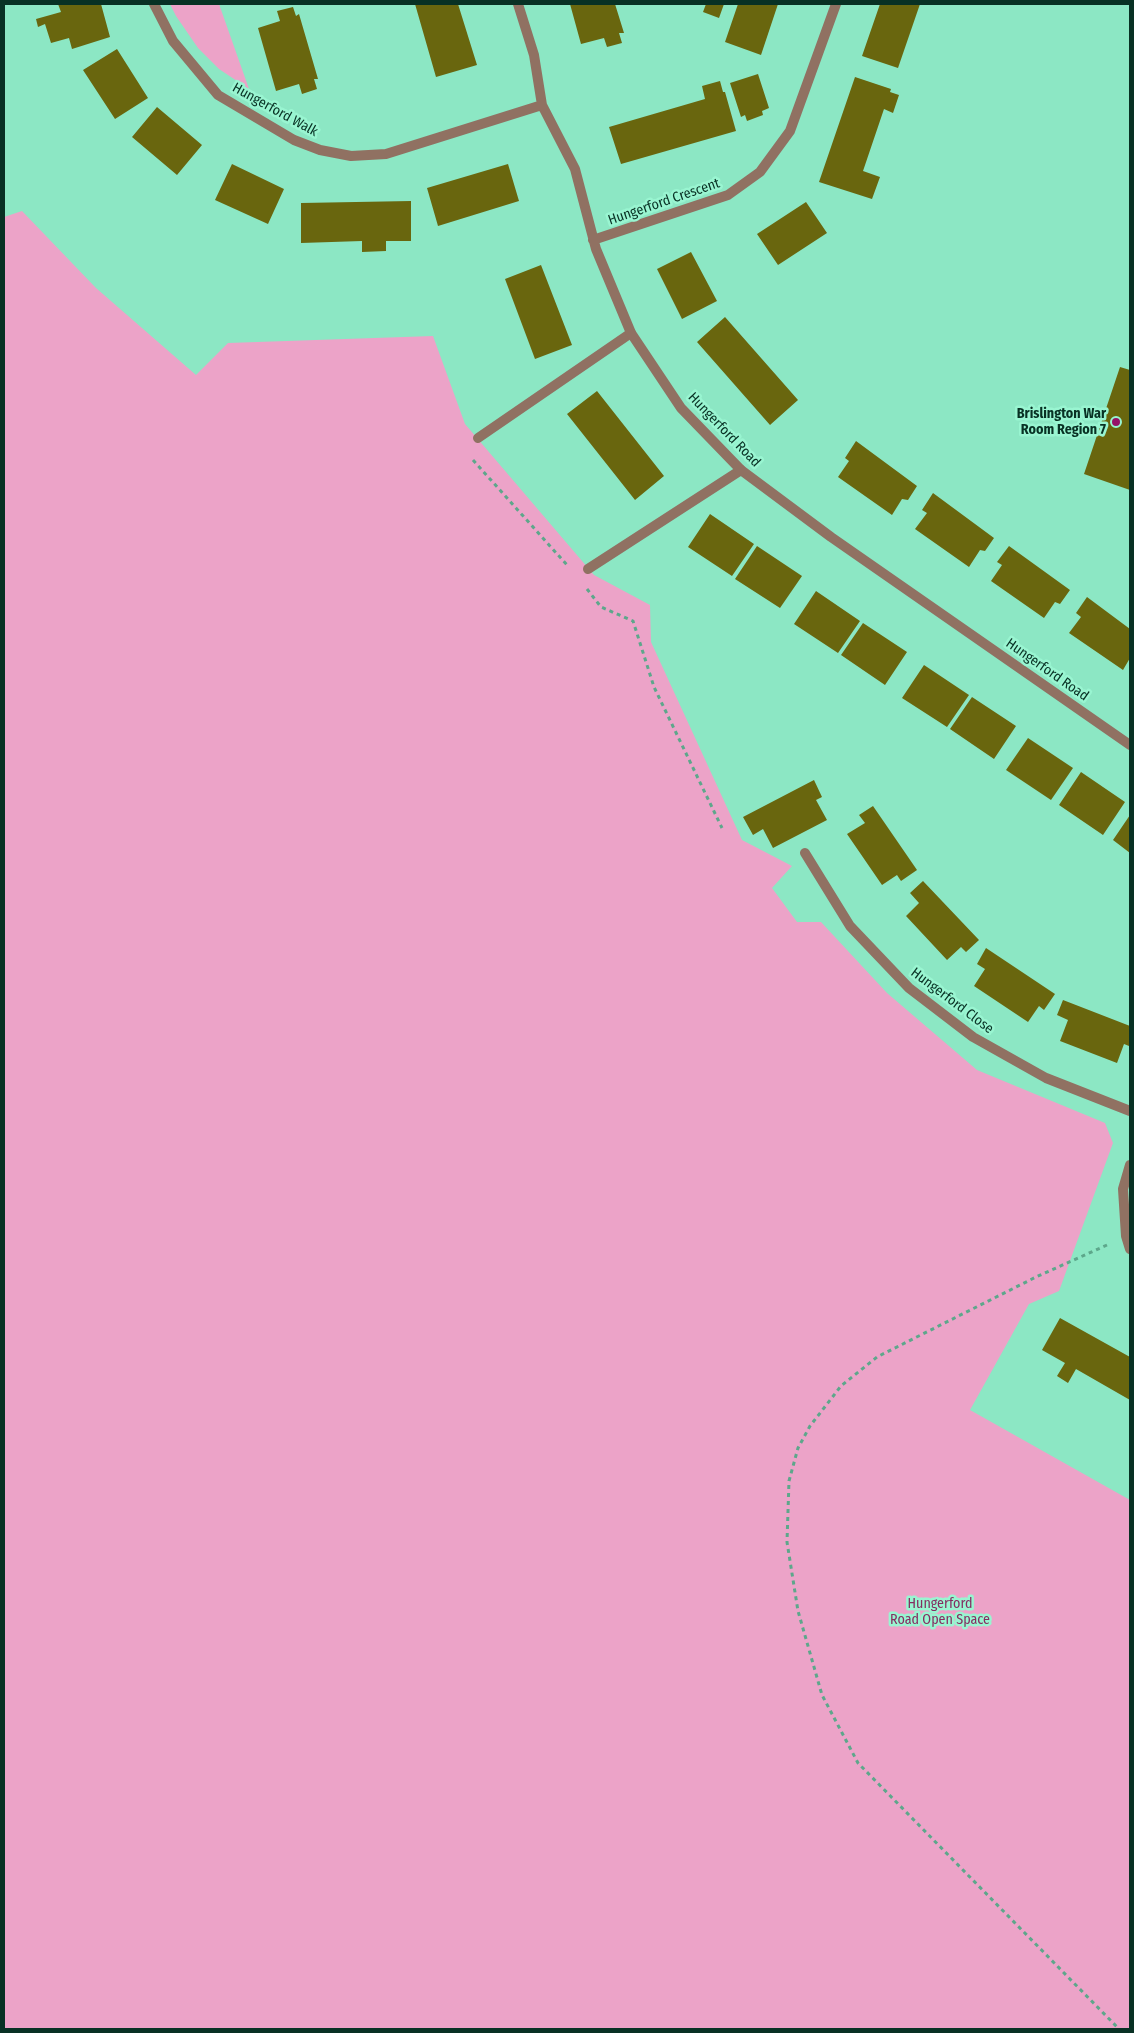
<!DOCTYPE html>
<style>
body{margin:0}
#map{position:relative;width:1134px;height:2033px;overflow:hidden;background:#8ce7c4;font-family:"Fira Sans Condensed",sans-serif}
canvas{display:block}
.frame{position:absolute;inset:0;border:5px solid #083124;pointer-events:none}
</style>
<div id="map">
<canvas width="1134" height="2033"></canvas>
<div class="frame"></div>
</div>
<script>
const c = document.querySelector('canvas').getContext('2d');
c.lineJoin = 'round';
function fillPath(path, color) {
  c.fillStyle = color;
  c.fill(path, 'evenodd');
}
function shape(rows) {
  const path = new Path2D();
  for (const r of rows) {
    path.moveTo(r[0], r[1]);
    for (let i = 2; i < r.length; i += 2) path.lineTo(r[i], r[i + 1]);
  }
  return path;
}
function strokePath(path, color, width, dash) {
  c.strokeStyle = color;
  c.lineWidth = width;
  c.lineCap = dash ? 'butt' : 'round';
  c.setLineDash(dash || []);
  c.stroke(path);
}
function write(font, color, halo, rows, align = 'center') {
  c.font = font + ' "Fira Sans Condensed",sans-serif';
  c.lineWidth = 5;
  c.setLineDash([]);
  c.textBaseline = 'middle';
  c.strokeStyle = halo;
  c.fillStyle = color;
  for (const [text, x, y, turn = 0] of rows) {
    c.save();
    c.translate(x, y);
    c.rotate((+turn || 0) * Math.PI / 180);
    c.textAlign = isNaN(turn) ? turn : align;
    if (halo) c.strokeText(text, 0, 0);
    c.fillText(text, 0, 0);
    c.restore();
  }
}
fillPath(shape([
 [170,4,219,4,249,89,219,69,198,48,176,16],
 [22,211,96,288,196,375,228,343,433,336,465,424,594,575,650,605,651,642,742,840,792,866,772,888,797,922,821,922,887,993,977,1070,1105,1123,1113,1143,1059,1291,1029,1304,970,1410,1130,1500,1130,2029,4,2029,4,217]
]), '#eca3c8');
fillPath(shape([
 [58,4,101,4,110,37,72,49,69,38,51,43,45,24,38,27,36,19,61,12],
 [415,4,458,4,477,65,436,77],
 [570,4,615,4,624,33,619,33,622,43,607,47,604,38,581,44],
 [706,4,724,4,719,18,703,12],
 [738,4,778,4,761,55,725,42],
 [880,4,920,4,898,68,862,56],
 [293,7,296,16,299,14,318,79,314,79,317,89,302,94,299,84,276,91,258,28,280,21,277,11],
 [117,49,148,98,115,119,83,70],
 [758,74,769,108,762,111,763,115,747,121,745,115,741,117,730,83],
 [855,77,891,89,890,92,899,95,893,113,884,109,863,171,880,177,872,199,819,182],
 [720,81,723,92,725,92,736,131,621,164,609,127,705,99,702,86],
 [157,107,202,145,177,175,132,137],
 [232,164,284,189,268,224,215,200],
 [508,164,519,201,438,226,427,188],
 [411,201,411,241,386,241,386,251,362,252,362,241,301,243,301,203],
 [806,202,827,233,778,265,757,234],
 [691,252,717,301,682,319,657,269],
 [541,265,572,345,535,359,505,279],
 [725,317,798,400,770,425,697,342],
 [1120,367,1130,370,1130,490,1084,474],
 [597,391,664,476,635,500,567,414],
 [856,441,917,486,908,500,902,499,892,515,838,477,849,461,845,458],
 [933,493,994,538,985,551,980,550,969,567,915,529,927,513,922,510],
 [710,514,754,544,732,576,688,547],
 [757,546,802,576,780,608,735,579],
 [1009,546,1070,590,1060,604,1055,602,1044,618,991,581,1002,565,997,562],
 [816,591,860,621,838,653,794,624],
 [1087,597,1130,629,1130,658,1123,670,1069,633,1081,617,1076,613],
 [863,623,907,652,885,685,841,655],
 [924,665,969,695,947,727,902,698],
 [972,697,1016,726,994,759,950,729],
 [1028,738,1073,768,1051,800,1006,770],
 [1081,772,1125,802,1103,835,1059,805],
 [814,780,822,797,816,800,827,820,773,848,763,829,753,835,743,817],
 [873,806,917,870,901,881,897,875,882,885,847,834,865,823,859,815],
 [1130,815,1130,853,1113,840],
 [923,881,979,940,966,952,961,947,947,960,906,916,919,903,910,893],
 [986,948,1055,994,1044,1010,1039,1006,1028,1022,974,986,985,969,977,964],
 [1063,1000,1130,1026,1130,1043,1129,1046,1124,1044,1117,1063,1060,1041,1068,1020,1057,1015],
 [1060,1318,1130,1357,1130,1400,1076,1369,1068,1383,1057,1376,1065,1363,1042,1350]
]), '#69660e');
strokePath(shape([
 [473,460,567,565],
 [587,589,601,607,633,621,654,687,722,828],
 [1107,1245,1036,1277,877,1357,841,1386,810,1426,798,1448,789,1481,787,1542,798,1611,822,1695,858,1763,1119,2029]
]), '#5da78b', 3, [4, 4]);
strokePath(shape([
 [478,438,631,333],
 [588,569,741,470]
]), '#907162', 10);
strokePath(shape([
 [154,4,173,41,218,95,294,140,320,150,351,156,386,154,542,105],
 [518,4,534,55,542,105,575,169,596,249,631,333,681,408,741,470,831,537,1130,745],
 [593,240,728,195,760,172,790,131,836,4],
 [805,853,850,926,909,988,973,1037,1046,1078,1130,1111],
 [1130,1165,1123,1189,1126,1236,1130,1249]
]), '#907162', 10);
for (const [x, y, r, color] of [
 [1116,422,5,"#961168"]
]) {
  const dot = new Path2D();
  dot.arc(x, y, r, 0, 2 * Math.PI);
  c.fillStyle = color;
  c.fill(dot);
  strokePath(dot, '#99f5d1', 2);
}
write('14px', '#083124', '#99f5d1', [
 ["Hungerford Walk",275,110,29],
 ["Hungerford Crescent",664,202,-19],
 ["Hungerford Road",724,430,46],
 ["Hungerford Road",1047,670,35],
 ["Hungerford Close",952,1001,37]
]);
write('bold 14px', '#083124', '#99f5d1', [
 ["Brislington War",1106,414],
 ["Room Region 7",1106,430]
], 'right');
write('14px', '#852d61', '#99f5d1', [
 ["Hungerford",940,1604],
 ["Road Open Space",940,1620]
]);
</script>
